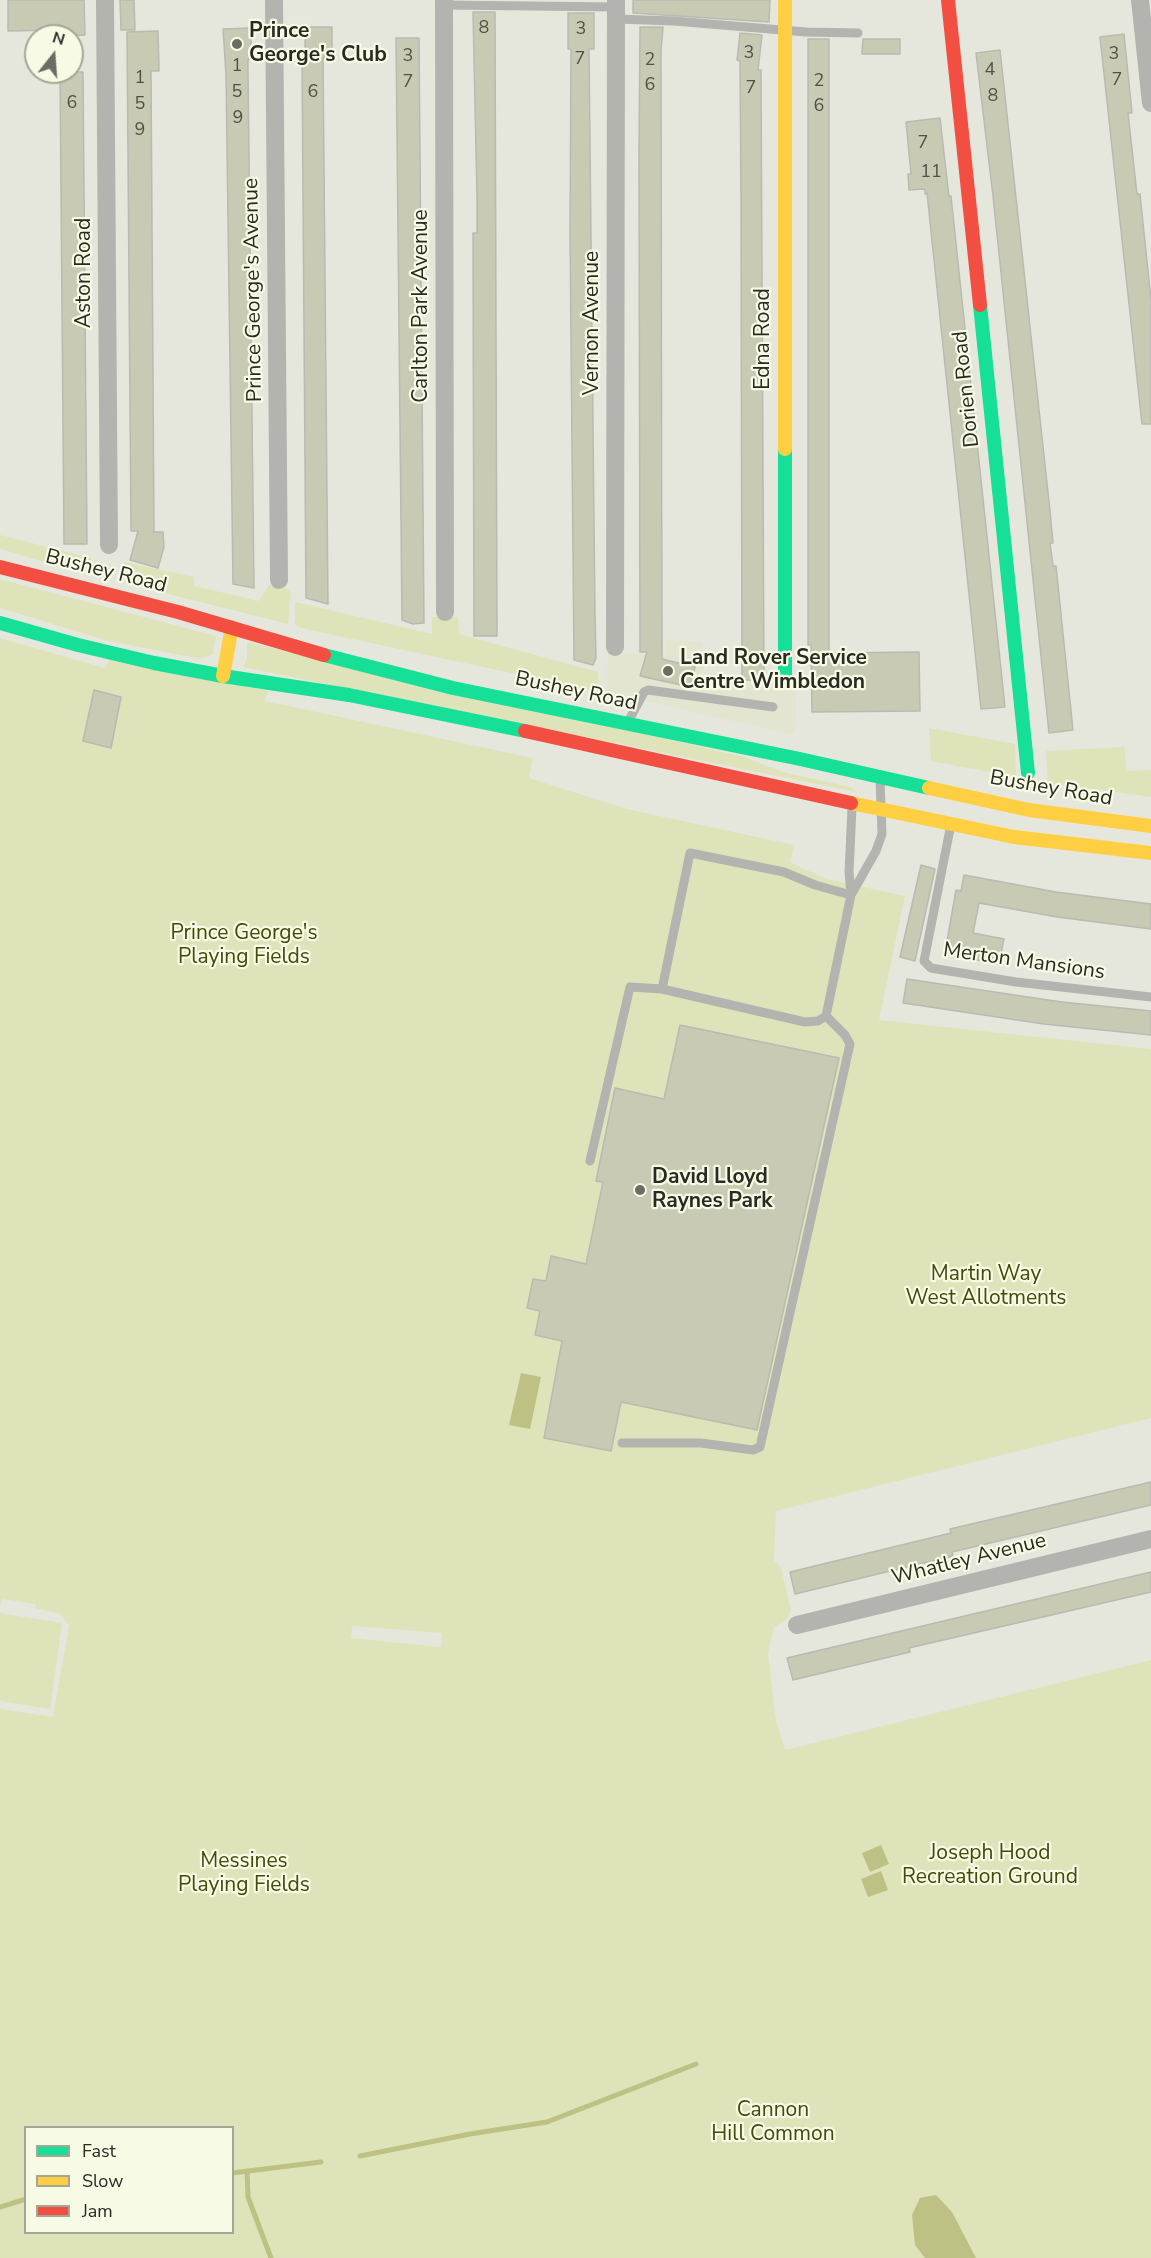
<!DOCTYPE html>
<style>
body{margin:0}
#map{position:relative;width:1151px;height:2258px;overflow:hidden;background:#e6e7dc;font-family:"Nunito Sans",sans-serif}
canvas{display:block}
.legend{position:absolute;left:24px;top:2126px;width:210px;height:108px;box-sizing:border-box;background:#f7fae4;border:2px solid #a5a796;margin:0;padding:8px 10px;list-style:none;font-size:18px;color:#292a22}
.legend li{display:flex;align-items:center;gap:12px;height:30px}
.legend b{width:30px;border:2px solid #a5a796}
.north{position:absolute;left:24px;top:24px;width:60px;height:60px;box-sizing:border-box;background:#f7fae4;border:2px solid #a5a796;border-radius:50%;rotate:17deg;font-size:16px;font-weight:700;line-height:24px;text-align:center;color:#292a22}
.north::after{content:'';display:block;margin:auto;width:21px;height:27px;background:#6b6c63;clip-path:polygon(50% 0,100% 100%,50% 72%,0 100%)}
</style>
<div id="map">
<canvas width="1151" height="2258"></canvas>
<ul class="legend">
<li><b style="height:8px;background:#16e098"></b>Fast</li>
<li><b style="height:8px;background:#ffcf43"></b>Slow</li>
<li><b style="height:8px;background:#f24e42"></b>Jam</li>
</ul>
<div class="north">N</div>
</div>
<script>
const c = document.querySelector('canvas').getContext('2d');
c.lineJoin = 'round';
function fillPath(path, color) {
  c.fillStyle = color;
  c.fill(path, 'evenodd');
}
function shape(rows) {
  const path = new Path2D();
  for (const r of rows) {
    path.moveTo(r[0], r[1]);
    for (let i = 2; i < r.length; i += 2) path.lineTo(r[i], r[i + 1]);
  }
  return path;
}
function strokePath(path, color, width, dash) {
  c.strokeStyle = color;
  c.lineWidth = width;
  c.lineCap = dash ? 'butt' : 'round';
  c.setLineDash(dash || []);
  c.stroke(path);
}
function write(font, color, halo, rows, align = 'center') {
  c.font = font + ' "Nunito Sans",sans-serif';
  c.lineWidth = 4.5;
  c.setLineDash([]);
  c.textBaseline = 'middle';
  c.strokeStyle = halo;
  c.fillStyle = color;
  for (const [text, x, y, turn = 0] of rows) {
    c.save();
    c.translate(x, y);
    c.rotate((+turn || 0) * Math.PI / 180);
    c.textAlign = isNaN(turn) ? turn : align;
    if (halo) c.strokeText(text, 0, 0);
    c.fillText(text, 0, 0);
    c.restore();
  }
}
fillPath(shape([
 [667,640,702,642,703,677,736,684,771,685,774,682,796,680,796,723,794,735,606,692,608,651,633,654,664,654]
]), '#e3e5d0');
fillPath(shape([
 [0,535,91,558,91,562,85,570,80,572,0,549],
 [124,562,194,577,194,586,259,601,269,585,288,589,291,594,288,624,144,588,130,579,125,571],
 [0,579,216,636,213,654,201,659,108,641,0,608],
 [295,602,432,634,432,617,458,617,459,634,598,672,599,692,301,628,295,625],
 [0,638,105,668,110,659,268,691,265,701,533,758,529,778,627,809,794,845,790,862,826,879,905,896,879,1020,1151,1049,1151,1418,776,1511,774,1560,781,1568,791,1610,787,1619,774,1627,768,1653,776,1721,785,1750,1151,1660,1151,2258,0,2258,0,1709,53,1717,69,1625,60,1614,35,1608,36,1604,2,1599,2,1604,0,1604],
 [352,1626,442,1633,441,1647,351,1638],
 [26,2128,232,2128,232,2232,26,2232],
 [247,642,744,757,783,772,850,787,856,792,243,667,247,659],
 [929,728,1015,744,1016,777,931,761],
 [1124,747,1127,771,1151,770,1151,797,1048,783,1046,751],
 [0,1613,62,1623,50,1709,0,1701]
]), '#dfe3ba');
fillPath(shape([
 [521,1373,541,1377,530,1429,509,1425],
 [881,1845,889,1864,870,1872,862,1853],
 [881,1871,888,1890,868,1897,861,1879],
 [936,2195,952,2212,976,2258,925,2258,915,2245,912,2215,920,2198]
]), '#bdc183');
strokePath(shape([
 [360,2156,470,2134,547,2122,696,2064],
 [247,2171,248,2197,271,2258],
 [232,2173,321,2162],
 [0,2207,26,2199]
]), '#bdc183', 5);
const building = shape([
 [8,0,84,0,85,35,56,36,56,30,8,31,8,0],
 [120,0,134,0,135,30,121,30,120,0],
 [633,0,770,0,769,22,633,13,633,0],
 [473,12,495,12,497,636,474,636,473,247,473,233,477,233,477,197,473,12],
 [568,13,594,13,594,49,589,49,595,615,596,658,593,665,574,660,570,233,571,49,568,49,568,13],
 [305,27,332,27,332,58,323,58,328,604,306,598,302,60,305,60,305,27],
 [640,27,663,27,661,51,662,659,695,667,690,687,640,676,647,652,640,652,639,153,640,27],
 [251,28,251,59,248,59,248,73,254,588,233,584,226,74,223,29,251,28],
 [158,31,159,71,151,71,154,532,163,532,164,547,158,568,130,560,138,531,131,531,127,32,158,31],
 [740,33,762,35,758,70,761,70,764,680,742,680,741,197,740,61,737,60,740,33],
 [1124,34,1132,113,1128,113,1137,194,1140,194,1151,300,1151,424,1142,424,1100,37,1124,34],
 [396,38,419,38,424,623,413,624,402,620,396,38],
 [808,39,829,39,829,653,919,652,920,711,812,712,811,645,808,645,808,39],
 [863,39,900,39,900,54,862,54,863,39],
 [1000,50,1050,511,1053,543,1050,543,1053,566,1056,566,1073,730,1049,733,993,196,976,53,1000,50],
 [60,72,83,72,87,544,64,544,60,72],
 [940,118,949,197,951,196,1005,707,981,709,927,193,925,194,925,189,909,190,908,174,911,174,906,122,940,118],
 [94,690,121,697,111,748,83,741,94,690],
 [921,865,935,869,915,961,900,957,921,865],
 [964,875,1056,892,1151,904,1151,929,1057,917,979,903,973,933,1004,939,999,964,949,955,951,942,947,941,956,890,961,891,964,875],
 [907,979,1062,1002,1151,1011,1151,1035,1044,1024,903,1003,907,979],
 [680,1025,839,1058,757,1430,621,1402,611,1451,544,1438,562,1341,535,1335,540,1311,527,1308,533,1279,546,1281,551,1256,586,1264,603,1182,596,1181,615,1088,664,1099,680,1025],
 [1151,1482,1151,1505,969,1548,952,1552,953,1556,795,1594,790,1572,951,1533,950,1529,1151,1482],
 [1151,1572,1151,1592,909,1648,910,1652,793,1680,787,1658,1151,1572]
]);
fillPath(building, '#c8cab4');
strokePath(building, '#b9bab1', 1.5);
strokePath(shape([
 [444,5,616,7],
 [616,19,674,21,806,32,858,33],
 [629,720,644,692,648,690,773,707],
 [950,829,924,961,931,968,1016,982,1151,997],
 [851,895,876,851,882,834,880,779],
 [662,989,690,853,784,872,815,885,851,895],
 [590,1161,630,987,662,989,805,1022,818,1021,826,1016,851,895,849,872,852,808],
 [622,1443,701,1443,753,1450,760,1447,850,1044,845,1035,826,1016]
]), '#b3b4af', 9);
strokePath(shape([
 [105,0,109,545],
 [274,0,279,580],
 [444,0,445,612],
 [1140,0,1151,103],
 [615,647,616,0],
 [797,1625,1151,1539]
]), '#b3b4af', 18);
strokePath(shape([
 [980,305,1028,773],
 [785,449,785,678],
 [0,623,78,645,154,663,223,676,349,695,525,731],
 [324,655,453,688,800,759,929,788]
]), '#16e098', 14);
strokePath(shape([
 [785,0,785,449],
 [223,676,232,627],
 [929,788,1029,810,1151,826],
 [851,803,1014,837,1151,853]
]), '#ffcf43', 14);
strokePath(shape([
 [948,0,980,305],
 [0,567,178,612,324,655],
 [525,731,851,803]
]), '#f24e42', 14);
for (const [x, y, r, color] of [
 [237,44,6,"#6b6c63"],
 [668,671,6,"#6b6c63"],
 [640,1190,6,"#6b6c63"]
]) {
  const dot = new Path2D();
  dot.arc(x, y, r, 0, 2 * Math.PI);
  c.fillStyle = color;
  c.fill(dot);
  strokePath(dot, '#f7fae4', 2);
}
write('18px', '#515246', null, [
 ["8",484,29],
 ["3",581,30],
 ["3",749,54],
 ["3",1114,55],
 ["3",408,57],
 ["7",580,60],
 ["2",650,61],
 ["1",237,67],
 ["4",990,71],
 ["1",140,79],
 ["7",1117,81],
 ["2",819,82],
 ["7",408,83],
 ["6",650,86],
 ["7",751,89],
 ["5",237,93],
 ["6",313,93],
 ["8",993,97],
 ["6",72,104],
 ["5",140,105],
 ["6",819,107],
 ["9",238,119],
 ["9",140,131],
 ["7",923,144],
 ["11",931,173]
]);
write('bold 21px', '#292a22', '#f7fae4', [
 ["Prince",249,32],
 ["George's Club",249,56],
 ["Land Rover Service",680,659],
 ["Centre Wimbledon",680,683],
 ["David Lloyd",652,1178],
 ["Raynes Park",652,1202]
], 'left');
write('21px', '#292a22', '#f7fae4', [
 ["Aston Road",85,273,-90],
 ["Prince George's Avenue",254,290,-91],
 ["Carlton Park Avenue",422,306,-90],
 ["Vernon Avenue",593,323,-90],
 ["Edna Road",764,339,-90],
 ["Dorien Road",967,389,-96],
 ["Bushey Road",106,572,14],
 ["Bushey Road",576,692,12],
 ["Bushey Road",1051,789,10],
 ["Merton Mansions",1024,962,8],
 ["Whatley Avenue",969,1560,-14]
]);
write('21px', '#474907', '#f7fae4', [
 ["Prince George's",244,934],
 ["Playing Fields",244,958],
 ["Martin Way",986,1275],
 ["West Allotments",986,1299],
 ["Joseph Hood",990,1854],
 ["Recreation Ground",990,1878],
 ["Messines",244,1862],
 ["Playing Fields",244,1886],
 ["Cannon",773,2111],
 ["Hill Common",773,2135]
]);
</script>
